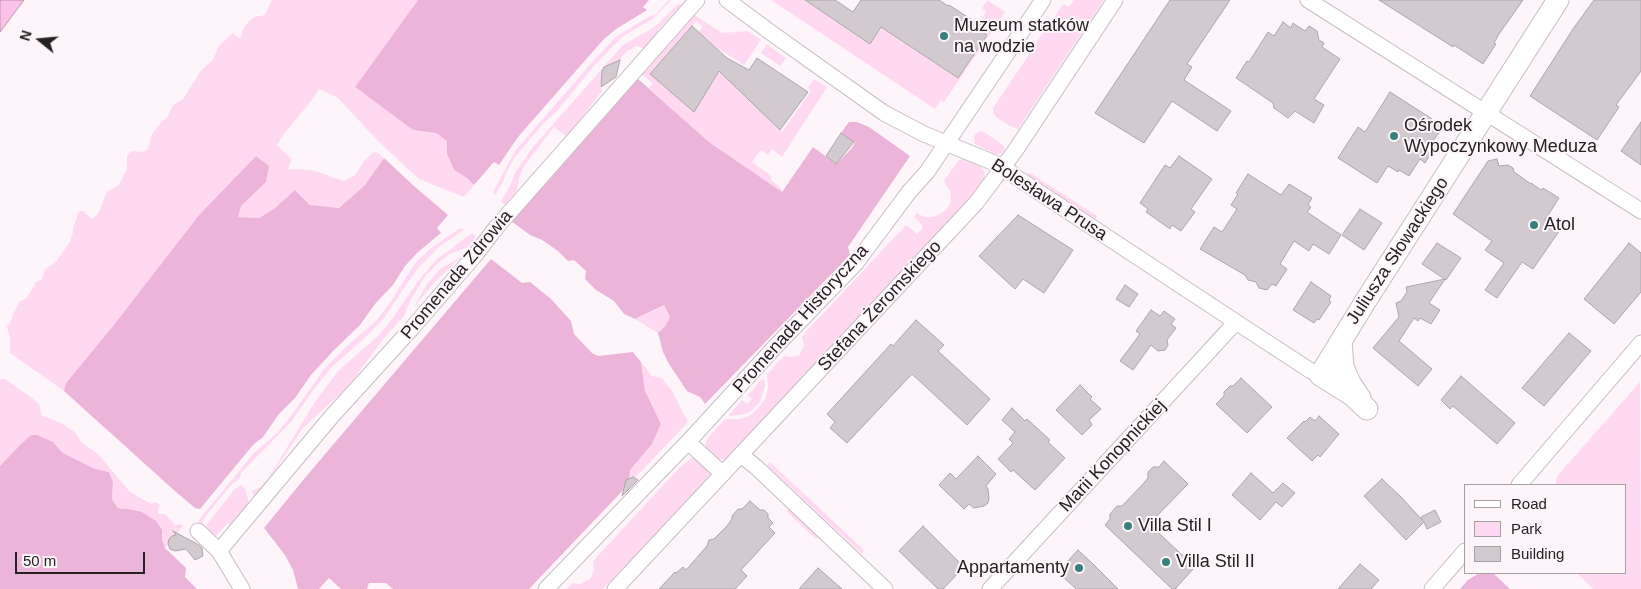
<!DOCTYPE html>
<meta charset="utf-8">
<style>
body{margin:0}
#map{position:relative;width:1641px;height:589px;overflow:hidden;background:#fef5fa;font-family:Helvetica,sans-serif}
canvas{display:block}
.legend{position:absolute;left:1464px;top:484px;width:162px;height:90px;box-sizing:border-box;background:#fef5fa;border:1px solid #a7a1a4;margin:0;padding:6px 9px;list-style:none;font-size:15px;color:#252224}
.legend li{display:flex;align-items:center;gap:10px;height:25px}
.legend b{width:25px;border:1px solid #a7a1a4}
.north{position:absolute;left:15px;top:15px;width:50px;height:50px;-webkit-text-stroke:4px #fef5fa;paint-order:stroke;rotate:287deg;font-size:14px;font-weight:700;line-height:20px;text-align:center;color:#252224}
.north::after{content:'';display:block;margin:auto;width:18px;height:22px;background:#252224;clip-path:polygon(50% 0,100% 100%,50% 72%,0 100%)}
.scale{position:absolute;left:15px;top:552px;width:130px;height:22px;box-sizing:border-box;border:2px solid #252224;border-top:0;padding-left:6px;font-size:15px;line-height:18px;white-space:nowrap;color:#252224;-webkit-text-stroke:4px #fef5fa;paint-order:stroke}
</style>
<div id="map">
<canvas width="1641" height="589"></canvas>
<ul class="legend">
<li><b style="height:6px;background:#fff"></b>Road</li>
<li><b style="height:14px;background:#ffd9f1"></b>Park</li>
<li><b style="height:14px;background:#d2cacf"></b>Building</li>
</ul>
<div class="north">N</div>
<div class="scale">50 m</div>
</div>
<script>
const c = document.querySelector('canvas').getContext('2d');
c.lineJoin = 'round';
function fillPath(path, color) {
  c.fillStyle = color;
  c.fill(path, 'evenodd');
}
function shape(rows) {
  const path = new Path2D();
  for (const r of rows) {
    path.moveTo(r[0], r[1]);
    for (let i = 2; i < r.length; i += 2) path.lineTo(r[i], r[i + 1]);
  }
  return path;
}
function strokePath(path, color, width, dash) {
  c.strokeStyle = color;
  c.lineWidth = width;
  c.lineCap = dash ? 'butt' : 'round';
  c.setLineDash(dash || []);
  c.stroke(path);
}
function write(font, color, halo, rows, align = 'center') {
  c.font = font + ' Helvetica,sans-serif';
  c.lineWidth = 4;
  c.setLineDash([]);
  c.textBaseline = 'middle';
  c.strokeStyle = halo;
  c.fillStyle = color;
  for (const [text, x, y, turn = 0] of rows) {
    c.save();
    c.translate(x, y);
    c.rotate((+turn || 0) * Math.PI / 180);
    c.textAlign = isNaN(turn) ? turn : align;
    if (halo) c.strokeText(text, 0, 0);
    c.fillText(text, 0, 0);
    c.restore();
  }
}
fillPath(shape([
 [272,0,418,0,355,87,413,130,436,133,447,141,447,154,454,170,467,178,474,185,464,197,419,179,377,140,338,98,319,89,308,105,284,134,277,145,292,159,288,169,312,170,344,181,355,175,364,161,374,152,378,153,384,158,365,185,339,208,310,205,295,190,275,208,258,218,238,217,241,206,266,182,256,156,199,215,113,326,66,383,64,391,10,353,10,339,7,327,10,323,14,312,20,301,27,298,36,282,42,279,45,269,55,263,70,242,73,232,73,228,77,217,77,214,80,211,83,211,92,219,98,214,107,192,119,185,127,169,127,156,132,151,143,152,148,149,152,134,162,121,167,118,173,105,183,99,202,69,213,60,218,47,233,33,239,38,241,37,243,30,248,22,256,16,262,16,266,13],
 [669,0,671,0,654,18,622,37,595,65,557,111,543,124,515,157,508,169,502,184,495,195,493,192,515,151,594,60,617,36,652,15,654,16],
 [771,0,805,0,870,44,888,18,886,30,957,78,987,35,978,29,980,25,978,26,986,12,982,8,987,0,1005,12,944,102,941,100,935,109],
 [1074,0,1104,0,1018,129,1012,127,996,117,993,113,993,108,1030,53,1028,50,1029,47,1034,46,1063,4,1069,7],
 [679,3,682,6,679,10,677,9,658,30,658,34,645,49,637,46,627,51,601,82,600,85,602,91,567,137,554,127,524,166,519,178,517,190,505,205,501,201,511,184,516,171,533,147,623,45,656,26],
 [693,14,722,33,748,31,761,40,744,65,716,47,699,32,703,27,696,21,650,74,694,111,723,65,743,78,737,88,782,132,811,91,808,88,814,79,827,87,782,157,772,149,768,155,761,150,752,162,771,176,771,180,781,188,782,192,709,142,649,88,653,83,641,74],
 [767,44,786,58,780,66,761,53],
 [981,131,984,132,1003,145,1005,151,1000,154,995,154,975,144,974,136,976,133],
 [962,159,969,159,980,165,984,171,985,179,965,203,725,460,716,458,706,448,705,445,707,439,725,419,740,419,751,415,758,408,765,399,768,388,767,374,784,356,792,357,799,355,804,346,802,336,906,225,917,234,922,229,922,225,914,217,917,213,924,217,933,217,940,214,947,209,951,201,951,193,944,181,958,161],
 [1030,173,1097,216,1096,220,1028,175],
 [460,228,464,230,440,246,417,269,384,318,369,334,332,367,314,389,291,422,242,472,239,479,231,485,205,517,202,524,198,521,253,454,278,432,290,417,325,368,348,345,376,321,389,304,410,271,418,260,430,249],
 [472,233,476,236,468,247,450,254,439,262,424,278,410,301,404,316,385,337,353,380,340,394,303,428,275,470,254,497,252,491,261,487,269,477,316,400,339,370,377,337,390,322,418,281,436,260],
 [462,256,435,282,414,307,427,284,440,269],
 [664,305,670,317,666,325,658,333,635,319,647,314],
 [641,362,652,376,662,378,672,391,688,422,629,484,630,470,652,444,661,424,645,391],
 [0,379,5,379,32,398,40,405,41,415,63,424,76,433,81,442,98,454,130,492,151,504,156,502,160,505,158,509,158,514,165,514,175,525,181,524,183,526,165,548,162,539,163,534,128,509,121,509,117,507,112,499,113,482,109,472,95,469,63,453,53,442,31,435,20,445,0,466],
 [762,379,765,380,765,386,760,402,751,411,745,414,730,416,729,415,742,400,747,404,752,399,748,395],
 [1640,382,1641,589,1593,589,1577,573,1625,573,1625,485,1555,485,1558,475],
 [694,456,711,470,711,474,673,516,603,589,567,589,572,583,580,584,590,579,594,570,593,561,680,467],
 [770,462,864,550,862,554,767,465],
 [241,485,246,490,249,503,230,526,228,523,216,536,206,528,207,524,234,490],
 [789,508,820,536,819,538,816,539,787,512]
]), '#ffd9f1');
fillPath(shape([
 [418,0,649,0,643,7,647,10,616,29,603,40,518,137,499,165,494,162,474,185,467,178,454,170,447,154,447,141,436,133,413,130,355,87],
 [637,78,709,142,782,192,813,147,836,164,851,149,855,143,841,133,849,122,857,122,869,127,910,156,848,247,850,255,705,404,700,397,687,391,669,364,663,352,658,333,666,325,670,317,664,305,635,319,624,314,614,301,596,290,585,279,586,271,574,260,568,261,558,251,542,240,530,235,511,221],
 [256,156,269,166,266,182,241,206,238,217,259,218,275,208,295,190,310,205,339,208,365,185,384,158,415,187,448,215,437,228,441,233,418,252,405,266,393,285,375,304,360,325,334,350,311,375,295,398,279,414,263,437,253,445,200,509,195,508,176,492,64,391,66,383,113,326,199,215],
 [491,259,522,283,530,282,551,299,571,321,574,334,592,353,598,356,633,352,641,362,645,391,661,424,652,444,630,470,629,484,529,589,393,589,386,583,369,583,367,589,341,589,329,578,319,589,298,589,293,570,285,555,264,528,309,473],
 [31,435,37,435,53,442,63,453,95,469,109,472,113,482,112,499,117,507,121,509,128,509,142,512,156,521,162,530,162,539,165,548,186,568,185,577,197,589,0,589,0,466,20,445],
 [1479,573,1493,573,1510,589,1460,589,1468,580]
]), '#edb4d9');
const water = shape([
 [0,0,24,0,0,32,0,0]
]);
fillPath(water, '#fcc2e8');
strokePath(water, '#bc92ad', 1);
const building = shape([
 [805,0,835,0,853,12,861,0,939,0,948,6,949,5,980,25,978,29,987,35,958,78,881,27,870,44,805,0],
 [1170,0,1230,0,1187,64,1192,67,1184,80,1231,111,1217,131,1172,101,1144,143,1095,113,1170,0],
 [1379,0,1523,0,1499,34,1494,43,1496,44,1483,64,1454,45,1453,47,1379,0],
 [1594,0,1641,0,1641,71,1616,105,1619,107,1597,140,1530,96,1573,29,1594,0],
 [1283,22,1291,28,1293,23,1305,31,1309,26,1317,31,1319,40,1324,43,1322,47,1340,59,1314,99,1324,105,1314,123,1295,111,1288,118,1274,108,1273,103,1236,78,1247,61,1249,62,1268,32,1274,36,1283,22],
 [692,26,727,58,749,70,757,58,808,92,780,130,719,71,694,112,650,74,692,26],
 [620,60,616,77,601,87,602,71,604,67,620,60],
 [1390,92,1443,126,1433,141,1435,146,1425,163,1420,159,1409,176,1399,170,1398,172,1388,166,1377,183,1338,158,1358,127,1365,132,1390,92],
 [1641,122,1641,165,1621,151,1641,122],
 [841,133,854,142,836,164,826,156,841,133],
 [1179,156,1212,179,1191,209,1195,212,1181,231,1172,225,1170,229,1146,212,1148,209,1140,203,1165,165,1170,168,1179,156],
 [1497,159,1499,166,1508,165,1513,168,1514,172,1531,184,1531,183,1541,190,1543,188,1559,198,1545,220,1560,230,1533,269,1522,262,1497,298,1485,290,1504,263,1485,250,1492,241,1453,214,1488,161,1497,159],
 [1248,174,1281,195,1289,184,1312,198,1308,205,1311,207,1307,212,1341,235,1329,254,1313,244,1309,251,1294,241,1280,264,1287,269,1276,286,1272,284,1267,290,1259,288,1256,282,1248,280,1245,275,1200,249,1214,227,1222,232,1237,209,1231,205,1238,194,1236,193,1248,174],
 [1360,209,1382,223,1364,250,1342,235,1360,209],
 [1018,215,1073,250,1044,293,1023,279,1015,289,979,256,1018,215],
 [1437,243,1461,258,1446,280,1422,264,1437,243],
 [1629,243,1641,253,1641,292,1614,324,1584,299,1629,243],
 [1445,279,1429,303,1440,310,1431,324,1420,318,1418,321,1414,318,1399,341,1432,369,1418,386,1373,348,1399,317,1396,303,1401,301,1407,292,1406,287,1445,279],
 [1311,282,1331,296,1329,300,1331,302,1319,320,1317,319,1314,323,1293,310,1311,282],
 [1125,285,1138,294,1129,307,1116,299,1125,285],
 [1151,310,1160,316,1164,311,1175,319,1171,324,1176,328,1167,340,1168,345,1165,350,1158,351,1151,345,1133,370,1120,361,1140,334,1136,331,1151,310],
 [916,320,944,345,938,351,990,399,967,425,912,374,847,443,830,428,835,422,827,414,891,344,893,346,916,320],
 [1569,333,1591,351,1544,406,1522,388,1569,333],
 [1461,376,1515,423,1497,444,1453,406,1450,409,1441,400,1461,376],
 [1241,378,1272,407,1247,433,1216,404,1224,396,1224,392,1230,386,1233,386,1241,378],
 [1080,385,1092,397,1090,399,1101,409,1089,420,1092,425,1082,435,1056,410,1080,385],
 [1012,408,1025,421,1027,419,1050,440,1048,442,1065,458,1035,490,1013,470,1011,472,998,459,1013,443,1009,439,1015,432,1002,420,1012,408],
 [1319,416,1339,434,1320,457,1318,455,1312,461,1287,438,1304,421,1305,422,1310,417,1315,421,1319,416],
 [978,456,996,474,986,486,988,489,989,498,988,503,984,506,974,508,969,504,964,509,939,485,950,473,956,479,978,456],
 [1164,461,1188,484,1149,524,1195,567,1175,589,1172,589,1105,525,1110,519,1110,514,1117,506,1122,506,1142,485,1148,478,1148,472,1153,467,1159,467,1164,461],
 [1251,473,1273,493,1283,483,1295,493,1282,507,1276,502,1260,520,1232,495,1251,473],
 [633,477,638,480,622,496,626,480,633,477],
 [1382,479,1402,498,1423,521,1421,517,1435,510,1441,522,1427,529,1424,522,1406,540,1364,496,1382,479],
 [750,501,760,510,764,510,768,514,768,518,773,523,769,527,775,533,741,570,747,576,735,589,659,589,675,572,676,573,683,567,686,570,707,546,709,540,714,539,727,526,732,519,732,516,738,509,742,509,750,501],
 [923,526,964,567,943,589,938,589,899,551,923,526],
 [173,531,199,545,202,548,203,556,195,560,186,549,175,551,170,549,168,544,169,539,172,536,176,535,173,531],
 [1078,550,1093,564,1118,589,1076,589,1058,572,1078,550],
 [1360,564,1379,580,1371,589,1338,589,1360,564],
 [818,568,842,589,799,589,818,568]
]);
fillPath(building, '#d2cacf');
strokePath(building, '#aea6ab', 1);
const street = shape([
 [727,0,770,32,884,113,924,134,1004,167,1016,177,1236,322,1311,371,1320,375],
 [1308,0,1641,211],
 [688,442,723,474],
 [741,455,756,467,885,589],
 [1519,485,1641,343],
 [198,531,219,551,242,589],
 [219,551,332,416,413,327,476,254,495,229,697,0],
 [546,589,688,442,773,349,856,263,909,192,927,172,1043,0],
 [615,589,976,203,1015,151,1115,0],
 [990,589,1236,322],
 [1432,589,1465,551]
]);
const secondary = shape([
 [1341,341,1343,367,1350,383,1360,398],
 [1367,409,1352,395,1320,375,1365,302,1558,0]
]);
strokePath(street, '#c6bec3', 17);
strokePath(secondary, '#c6bec3', 23);
strokePath(street, '#fff', 15);
strokePath(secondary, '#fff', 21);
for (const [x, y, r, color] of [
 [944,36,5,"#38807b"],
 [1394,136,5,"#38807b"],
 [1534,225,5,"#38807b"],
 [1128,526,5,"#38807b"],
 [1166,562,5,"#38807b"],
 [1079,568,5,"#38807b"]
]) {
  const dot = new Path2D();
  dot.arc(x, y, r, 0, 2 * Math.PI);
  c.fillStyle = color;
  c.fill(dot);
  strokePath(dot, '#fef5fa', 2);
}
write('18px', '#252224', '#fef5fa', [
 ["Muzeum statków",954,26],
 ["na wodzie",954,47],
 ["Ośrodek",1404,126],
 ["Wypoczynkowy Meduza",1404,147],
 ["Atol",1544,225],
 ["Villa Stil I",1138,526],
 ["Villa Stil II",1176,562],
 ["Appartamenty",1069,568,"right"]
], 'left');
write('18px', '#252224', '#fef5fa', [
 ["Bolesława Prusa",1049,200,33],
 ["Juliusza Słowackiego",1398,251,-57],
 ["Promenada Zdrowia",457,275,-50],
 ["Stefana Żeromskiego",880,306,-47],
 ["Promenada Historyczna",801,319,-48],
 ["Marii Konopnickiej",1113,456,-47]
]);
</script>
